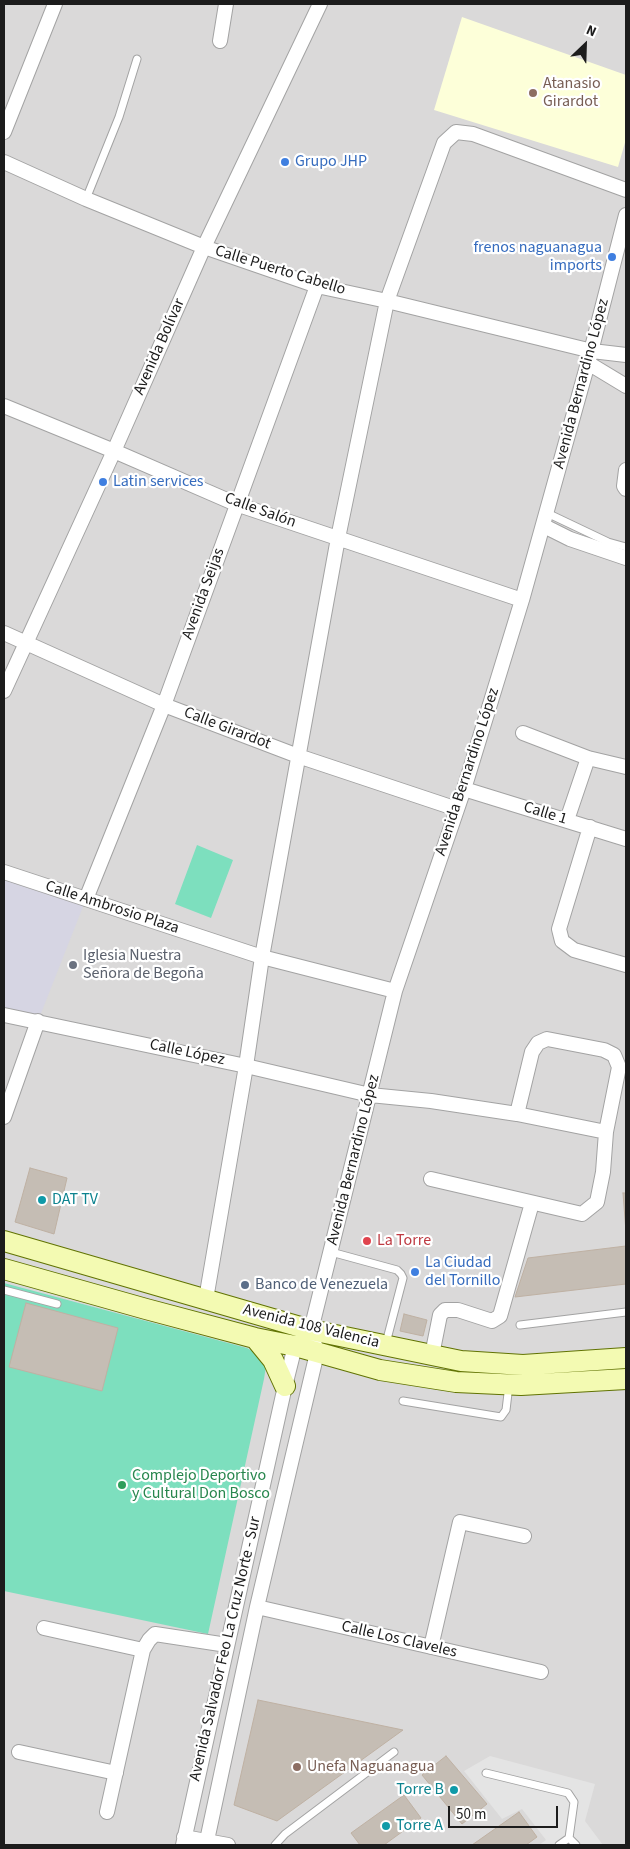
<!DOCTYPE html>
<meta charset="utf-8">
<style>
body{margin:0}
#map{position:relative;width:630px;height:1849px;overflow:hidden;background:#eeeae1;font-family:"Source Sans 3",sans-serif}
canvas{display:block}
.frame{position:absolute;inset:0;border:5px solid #1c1c1c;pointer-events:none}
.north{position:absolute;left:560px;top:20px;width:50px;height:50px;-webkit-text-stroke:4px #fff;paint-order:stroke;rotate:24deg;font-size:14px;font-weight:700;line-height:20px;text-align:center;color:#1c1c1c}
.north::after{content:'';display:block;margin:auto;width:18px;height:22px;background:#1c1c1c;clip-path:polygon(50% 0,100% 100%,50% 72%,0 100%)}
.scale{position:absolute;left:448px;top:1806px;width:110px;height:22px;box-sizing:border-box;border:2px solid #1c1c1c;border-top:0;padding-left:6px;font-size:15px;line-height:18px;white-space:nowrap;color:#1c1c1c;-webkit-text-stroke:4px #fff;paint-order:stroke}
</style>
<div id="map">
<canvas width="630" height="1849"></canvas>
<div class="frame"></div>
<div class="north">N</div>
<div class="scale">50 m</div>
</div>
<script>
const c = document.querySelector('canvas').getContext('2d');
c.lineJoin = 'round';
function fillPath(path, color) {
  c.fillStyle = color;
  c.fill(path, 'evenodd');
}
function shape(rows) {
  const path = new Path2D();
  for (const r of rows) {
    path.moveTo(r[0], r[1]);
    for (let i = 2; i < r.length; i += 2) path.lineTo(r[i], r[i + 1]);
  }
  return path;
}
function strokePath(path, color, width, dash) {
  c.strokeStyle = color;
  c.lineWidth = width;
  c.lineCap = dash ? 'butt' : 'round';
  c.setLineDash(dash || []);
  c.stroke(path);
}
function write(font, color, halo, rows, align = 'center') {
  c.font = font + ' "Source Sans 3",sans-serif';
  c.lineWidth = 4.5;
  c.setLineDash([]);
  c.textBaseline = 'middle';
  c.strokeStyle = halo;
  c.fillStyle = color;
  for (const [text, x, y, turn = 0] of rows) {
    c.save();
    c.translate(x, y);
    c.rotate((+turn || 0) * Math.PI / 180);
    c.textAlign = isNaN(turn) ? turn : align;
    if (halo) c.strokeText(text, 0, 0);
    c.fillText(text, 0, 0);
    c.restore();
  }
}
fillPath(shape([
 [4,4,626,4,626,1845,4,1845]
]), '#dad9d9');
fillPath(shape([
 [462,17,626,75,626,139,618,167,434,110]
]), '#fdffd9');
fillPath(shape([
 [197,845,233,860,211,918,175,904],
 [4,1283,247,1348,261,1356,266,1366,264,1379,208,1634,4,1591]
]), '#7ddfbe');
fillPath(shape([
 [490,1756,595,1784,585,1821,603,1845,539,1845,546,1840,522,1809,502,1819,464,1771]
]), '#e4e4e4');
fillPath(shape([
 [4,872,86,899,38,1021,4,1015]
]), '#d6d5e3');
const building = shape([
 [30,1168,67,1178,54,1234,15,1222,30,1168],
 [623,1193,626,1193,626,1232,623,1193],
 [626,1246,626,1284,515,1297,528,1258,626,1246],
 [26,1303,118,1328,102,1391,9,1367,26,1303],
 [404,1314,427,1320,423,1336,400,1331,404,1314],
 [258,1700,403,1730,277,1821,234,1805,258,1700],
 [446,1756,487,1804,462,1824,422,1775,446,1756],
 [404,1795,421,1818,384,1845,360,1845,351,1833,404,1795],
 [519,1812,537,1837,526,1845,472,1845,519,1812]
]);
fillPath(building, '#c5bdb4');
strokePath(building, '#bfb1a3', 1);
const lane = shape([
 [86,199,119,117,137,59],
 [547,513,608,542,626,547],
 [331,1252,397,1270,401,1274,403,1278,386,1343],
 [4,1290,57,1304],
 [520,1325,626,1312],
 [403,1401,501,1417,506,1410,509,1385],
 [486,1773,568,1793,574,1802,569,1838],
 [275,1845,285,1834,394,1752],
 [559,1845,569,1838,576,1845]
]);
const street = shape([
 [220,41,226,4],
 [4,132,55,4],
 [4,162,86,199,204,247,317,286,387,301,592,351,626,355],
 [588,363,626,386],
 [4,406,114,451,236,504,522,600],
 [626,470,624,486,626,489],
 [544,526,570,539,626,558],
 [4,633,164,705,298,756,457,809],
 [4,691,114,451,204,247,320,4],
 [523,733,588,758,626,767],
 [464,789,626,839],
 [567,820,588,758],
 [590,827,559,929,562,941,574,950,626,965],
 [4,872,262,957,395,991],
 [86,899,164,705,317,286],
 [4,1015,246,1066,370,1095,431,1101,517,1114,606,1132,603,1172,597,1202,582,1214,431,1179],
 [517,1114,532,1052,538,1043,547,1039,604,1050,614,1055,619,1067,606,1132],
 [4,1117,38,1021],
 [206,1299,246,1066,262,957,338,538,387,301,444,143,456,132,473,134,626,190],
 [432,1355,440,1315,445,1310,458,1310,492,1321,500,1316,532,1203],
 [257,1607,541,1672],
 [44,1628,143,1650],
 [431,1647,460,1522,524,1536],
 [19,1752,116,1773],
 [107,1812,143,1650,149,1640,155,1634,227,1645],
 [184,1837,228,1845],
 [183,1845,285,1386,295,1346,300,1341],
 [206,1845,257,1607,317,1353,311,1330,395,991,464,789,522,600,588,363,626,215]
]);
const secondary = shape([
 [4,1241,311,1330,461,1361,523,1365,626,1358],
 [4,1269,146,1309,255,1338,295,1346,380,1370,456,1382,521,1385,626,1379],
 [255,1338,273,1360,285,1386]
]);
strokePath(lane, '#a3a3a3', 9);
strokePath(street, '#a3a3a3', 16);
strokePath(secondary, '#617303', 22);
strokePath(lane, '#fff', 7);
strokePath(street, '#fff', 14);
strokePath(secondary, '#f3fab2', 20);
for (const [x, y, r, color] of [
 [533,93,5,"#8d6e63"],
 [285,162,5,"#3f7fe0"],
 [612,257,5,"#3f7fe0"],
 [103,482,5,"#3f7fe0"],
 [73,965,5,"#6b7280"],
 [42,1200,5,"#0f9aa8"],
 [367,1241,5,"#e0444e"],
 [415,1272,5,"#3f7fe0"],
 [245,1285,5,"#5c6f8a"],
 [122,1485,5,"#2e9e5b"],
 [297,1767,5,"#8d6e63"],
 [454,1790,5,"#0f9aa8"],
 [386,1826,5,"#0f9aa8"]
]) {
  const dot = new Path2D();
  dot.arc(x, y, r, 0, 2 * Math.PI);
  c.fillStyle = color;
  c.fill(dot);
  strokePath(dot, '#fff', 2);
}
write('16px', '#785e54', '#fff', [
 ["Atanasio",543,84],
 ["Girardot",543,102],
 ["Unefa Naguanagua",307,1767]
], 'left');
write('16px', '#366cbe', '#fff', [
 ["Grupo JHP",295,162],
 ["frenos naguanagua",602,248,"right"],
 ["imports",602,266,"right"],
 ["Latin services",113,482],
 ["La Ciudad",425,1263],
 ["del Tornillo",425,1281]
], 'left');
write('16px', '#1c1c1c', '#fff', [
 ["Calle Puerto Cabello",280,271,17],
 ["Avenida Bolívar",160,347,-66],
 ["Avenida Bernardino López",582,384,-75],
 ["Calle Salón",260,511,20],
 ["Avenida Seijas",204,594,-70],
 ["Calle Girardot",227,729,21],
 ["Avenida Bernardino López",468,772,-72],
 ["Calle 1",545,814,17],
 ["Calle Ambrosio Plaza",112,908,18],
 ["Calle López",187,1053,12],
 ["Avenida Bernardino López",354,1160,-76],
 ["Avenida 108 Valencia",311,1327,14],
 ["Calle Los Claveles",399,1640,13],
 ["Avenida Salvador Feo La Cruz Norte - Sur",226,1649,-77]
]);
write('16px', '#5b616d', '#fff', [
 ["Iglesia Nuestra",83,956],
 ["Señora de Begoña",83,974]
], 'left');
write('16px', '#0d838f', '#fff', [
 ["DAT TV",52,1200],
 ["Torre B",444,1790,"right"],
 ["Torre A",396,1826]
], 'left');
write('16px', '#be3a42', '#fff', [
 ["La Torre",377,1241]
], 'left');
write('16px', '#4e5e75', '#fff', [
 ["Banco de Venezuela",255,1285]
], 'left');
write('16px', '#27864d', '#fff', [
 ["Complejo Deportivo",132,1476],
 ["y Cultural Don Bosco",132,1494]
], 'left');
</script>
